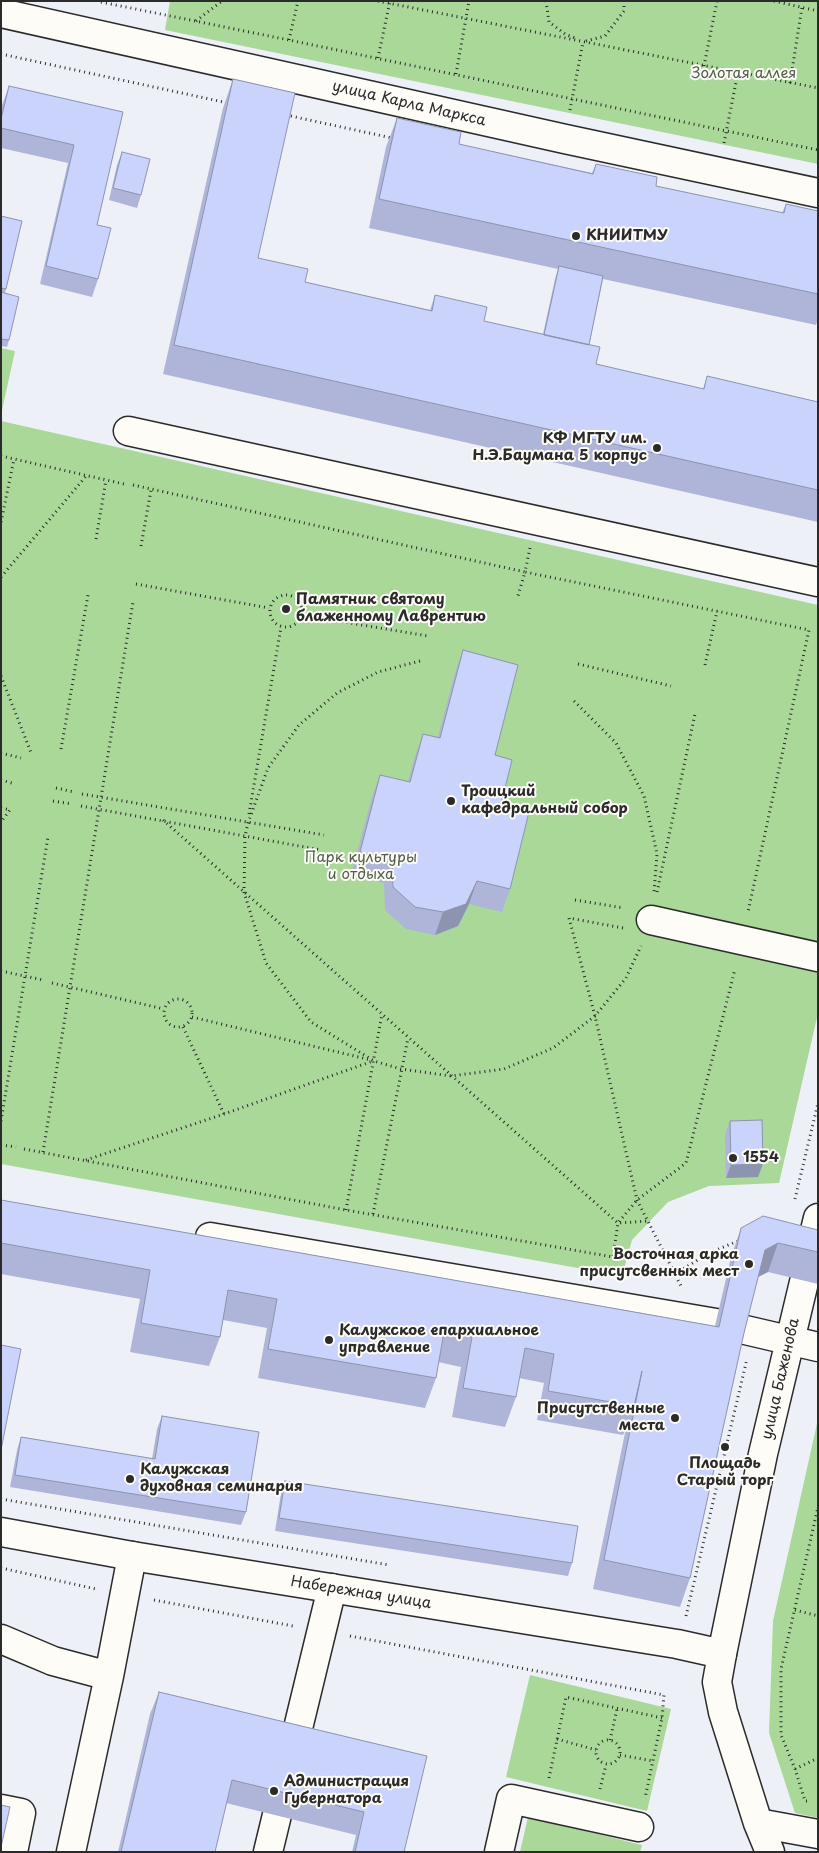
<!DOCTYPE html>
<meta charset="utf-8">
<style>
body{margin:0}
#map{position:relative;width:819px;height:1853px;overflow:hidden;background:#eef0f8;font-family:"Playpen Sans",sans-serif}
canvas{display:block}
.frame{position:absolute;inset:0;border:2px solid #2b2b2b;pointer-events:none}
</style>
<div id="map">
<canvas width="819" height="1853"></canvas>
<div class="frame"></div>
</div>
<script>
const c = document.querySelector('canvas').getContext('2d');
c.lineJoin = 'round';
function fillPath(path, color) {
  c.fillStyle = color;
  c.fill(path, 'evenodd');
}
function shape(rows) {
  const path = new Path2D();
  for (const r of rows) {
    if (r.length === 3) {
      path.moveTo(r[0] + r[2], r[1]);
      path.arc(r[0], r[1], r[2], 0, 2 * Math.PI);
      continue;
    }
    path.moveTo(r[0], r[1]);
    for (let i = 2; i < r.length; i += 2) path.lineTo(r[i], r[i + 1]);
  }
  return path;
}
function strokePath(path, color, width, dash) {
  c.strokeStyle = color;
  c.lineWidth = width;
  c.lineCap = dash ? 'butt' : 'round';
  c.setLineDash(dash || []);
  c.stroke(path);
}
function write(font, color, halo, rows, align = 'center') {
  c.font = font + ' "Playpen Sans",sans-serif';
  c.lineWidth = 4;
  c.setLineDash([]);
  c.textBaseline = 'middle';
  c.strokeStyle = halo;
  c.fillStyle = color;
  for (const [text, x, y, turn = 0] of rows) {
    c.save();
    c.translate(x, y);
    c.rotate((+turn || 0) * Math.PI / 180);
    c.textAlign = isNaN(turn) ? turn : align;
    if (halo) c.strokeText(text, 0, 0);
    c.fillText(text, 0, 0);
    c.restore();
  }
}
fillPath(shape([
 [170,1,818,1,818,164,165,30],
 [1,348,15,351,1,415],
 [1,421,818,605,818,1013,779,1183,709,1186,668,1202,632,1240,622,1276,1,1164],
 [818,1419,818,1818,795,1813,769,1733,773,1621],
 [530,1675,671,1709,647,1811,506,1777],
 [528,1817,642,1845,640,1852,520,1852]
]), '#a9d898');
const minor = shape([
 [1,13,565,139,818,193],
 [128,431,818,582],
 [651,920,818,957],
 [210,1237,716,1323],
 [808,1259,818,1218],
 [741,1329,818,1347],
 [1,1639,53,1661,109,1676],
 [722,1654,763,1454,804,1282],
 [1,1809,21,1813,13,1852],
 [71,1852,109,1676,132,1556],
 [268,1852,332,1588],
 [499,1852,511,1799,639,1827]
]);
const major = shape([
 [1,1532,132,1556,677,1644,722,1654,717,1682,723,1712,758,1823,770,1852],
 [758,1823,818,1834]
]);
strokePath(minor, '#2b2b2b', 31);
strokePath(major, '#2b2b2b', 31);
strokePath(shape([
 [378,1,818,88],
 [546,1,549,22,565,34,575,38],
 [774,1,818,11],
 [101,2,289,40,818,150],
 [196,21,222,1],
 [289,40,298,1],
 [586,41,605,36,624,11,624,1],
 [1,54,228,103],
 [378,58,390,1],
 [704,66,717,1],
 [456,74,469,1],
 [790,83,802,7],
 [570,110,583,42],
 [286,115,392,138],
 [724,143,738,72],
 [1,456,124,484],
 [133,485,525,572,517,599],
 [1,522,14,459],
 [96,539,106,480],
 [141,546,151,490],
 [530,548,525,572,809,630,748,912],
 [1,577,87,475],
 [136,584,269,608],
 [286,611,16],
 [302,615,428,636],
 [420,661,378,672,337,693,299,725,268,768,248,823,245,836,244,892,266,963,311,1022,374,1061,401,1069,451,1076,504,1069,553,1048,595,1016,626,978,641,946],
 [578,664,671,686],
 [705,665,717,611],
 [1,676,32,755],
 [574,701,616,743,644,796,657,854,654,892],
 [61,749,88,595],
 [1,753,21,758],
 [1,780,15,784],
 [56,788,74,792],
 [82,794,324,835],
 [53,801,72,804],
 [81,806,321,850],
 [1,808,10,810,1,822],
 [249,814,281,627],
 [163,820,618,1223,649,1221],
 [657,892,695,714],
 [575,900,624,908],
 [623,928,569,918,595,1016,637,1200,682,1288],
 [1,971,43,980],
 [52,983,164,1009],
 [178,1013,14],
 [192,1017,371,1060],
 [183,1027,224,1114],
 [1,1121,48,837],
 [1,1145,16,1147],
 [24,1149,346,1210,613,1257,618,1223,637,1200,686,1163,735,969],
 [43,1152,133,602],
 [86,1160,224,1114,373,1061],
 [795,1199,818,1103],
 [346,1210,382,1014],
 [373,1214,408,1038],
 [675,1274,709,1253,738,1241],
 [1,1499,389,1565],
 [1,1568,96,1589],
 [154,1600,293,1626],
 [795,1610,818,1616],
 [686,1616,747,1359],
 [350,1636,664,1695,662,1718,645,1798],
 [557,1739,596,1750],
 [608,1752,12],
 [610,1740,617,1709],
 [620,1755,653,1761],
 [795,1769,818,1758],
 [549,1778,566,1697,662,1718],
 [600,1789,606,1765],
 [807,1801,805,1801,795,1769,781,1735,781,1669,818,1507]
]), '#2b2b2b', 3, [1, 4]);
strokePath(minor, '#fdfcf7', 28);
strokePath(major, '#fdfcf7', 28);
fillPath(shape([
 [233,79,258,258,305,282,430,310,435,295,484,321,543,334,555,279,558,269,369,228,386,147,397,118,459,144,592,173,596,164,656,186,782,213,786,204,818,211,818,319,816,325,603,279,589,345,596,364,703,389,707,376,818,402,818,522,163,374,223,108],
 [9,86,123,112,97,225,98,279,92,297,40,284,68,163,1,148,1,108],
 [122,152,141,195,137,208,109,200,117,165],
 [1,216,6,289,5,293,9,340,7,347,1,346],
 [463,650,495,755,501,804,510,889,502,912,469,904,458,926,435,935,406,929,385,910,384,883,351,875,372,797,380,775,408,782,415,756,423,734,438,737,455,673],
 [730,1121,758,1177,726,1178,725,1134],
 [1,1200,715,1326,731,1257,741,1228,818,1230,818,1284,768,1272,758,1277,744,1333,690,1578,680,1607,593,1589,626,1428,623,1435,537,1420,544,1383,519,1378,516,1397,505,1427,452,1417,461,1367,438,1362,436,1378,425,1408,258,1378,267,1328,223,1320,220,1337,209,1366,130,1352,140,1299,1,1274],
 [162,1416,246,1512,241,1525,10,1487,17,1450,21,1437,152,1459,157,1429],
 [285,1481,572,1563,568,1576,275,1531,281,1493],
 [159,1692,427,1756,404,1852,352,1852,356,1835,226,1803,215,1852,118,1852,150,1714]
]), '#aeb5d8');
fillPath(shape([
 [477,881,469,904,458,926,435,935,443,912],
 [763,1164,758,1177,726,1178,731,1165],
 [778,1243,768,1272,754,1279,765,1250]
]), '#8d94b0');
const building = shape([
 [233,79,295,93,258,258,308,269,305,282,432,311,435,295,487,307,484,321,600,347,596,364,704,389,707,376,818,402,818,490,174,345,233,79],
 [9,86,123,112,97,225,111,228,98,279,46,266,74,145,1,128,1,119,9,86],
 [397,118,461,132,459,144,593,174,596,164,657,177,656,186,784,213,786,204,818,211,818,294,379,199,397,118],
 [122,152,150,159,141,195,113,188,122,152],
 [1,216,22,221,6,289,1,288,1,216],
 [559,266,603,276,589,345,544,335,559,266],
 [1,292,19,297,9,340,1,339,1,292],
 [463,650,518,665,495,755,512,760,501,804,529,812,510,889,477,881,466,904,443,912,415,907,393,887,392,860,360,852,380,775,410,782,423,734,440,738,463,650],
 [762,1120,763,1164,731,1165,730,1121,762,1120],
 [1,1200,719,1327,741,1228,763,1216,818,1230,818,1252,778,1243,765,1250,744,1333,690,1578,604,1560,642,1371,634,1406,548,1391,554,1354,525,1348,516,1397,463,1388,472,1337,444,1332,436,1378,268,1349,277,1299,228,1290,220,1337,141,1323,150,1270,1,1243,1,1200],
 [1,1345,21,1349,1,1450,1,1345],
 [162,1416,259,1432,246,1512,15,1475,21,1437,155,1459,162,1416],
 [285,1481,578,1526,572,1563,279,1518,285,1481],
 [159,1692,427,1756,404,1852,355,1852,364,1812,232,1780,215,1852,121,1852,159,1692],
 [1,1805,10,1807,1,1847,1,1805]
]);
fillPath(building, '#cad3fb');
strokePath(building, '#8d94b0', 1);
for (const [x, y, r, color] of [
 [576,236,5,"#2b2b2b"],
 [657,448,5,"#2b2b2b"],
 [286,609,5,"#2b2b2b"],
 [451,801,5,"#2b2b2b"],
 [733,1158,5,"#2b2b2b"],
 [749,1264,5,"#2b2b2b"],
 [329,1340,5,"#2b2b2b"],
 [675,1418,5,"#2b2b2b"],
 [725,1447,5,"#2b2b2b"],
 [130,1479,5,"#2b2b2b"],
 [274,1791,5,"#2b2b2b"]
]) {
  const dot = new Path2D();
  dot.arc(x, y, r, 0, 2 * Math.PI);
  c.fillStyle = color;
  c.fill(dot);
  strokePath(dot, '#fdfcf7', 2);
}
write('15px', '#515f4c', '#fdfcf7', [
 ["Золотая аллея",744,74],
 ["Парк культуры",361,858],
 ["и отдыха",361,875]
]);
write('15px', '#2b2b2b', '#fdfcf7', [
 ["улица Карла Маркса",409,104,13],
 ["улица Баженова",781,1379,-77],
 ["Набережная улица",361,1593,9]
]);
write('bold 15px', '#2b2b2b', '#fdfcf7', [
 ["КНИИТМУ",586,236],
 ["КФ МГТУ им.",647,439,"right"],
 ["Н.Э.Баумана 5 корпус",647,456,"right"],
 ["Памятник святому",296,600],
 ["блаженному Лаврентию",296,617],
 ["Троицкий",461,792],
 ["кафедральный собор",461,809],
 ["1554",743,1158],
 ["Восточная арка",739,1255,"right"],
 ["присутсвенных мест",739,1272,"right"],
 ["Калужское епархиальное",339,1331],
 ["управление",339,1348],
 ["Присутственные",665,1409,"right"],
 ["места",665,1426,"right"],
 ["Площадь",725,1464,"center"],
 ["Старый торг",725,1481,"center"],
 ["Калужская",140,1470],
 ["духовная семинария",140,1487],
 ["Администрация",284,1782],
 ["Губернатора",284,1799]
], 'left');
</script>
